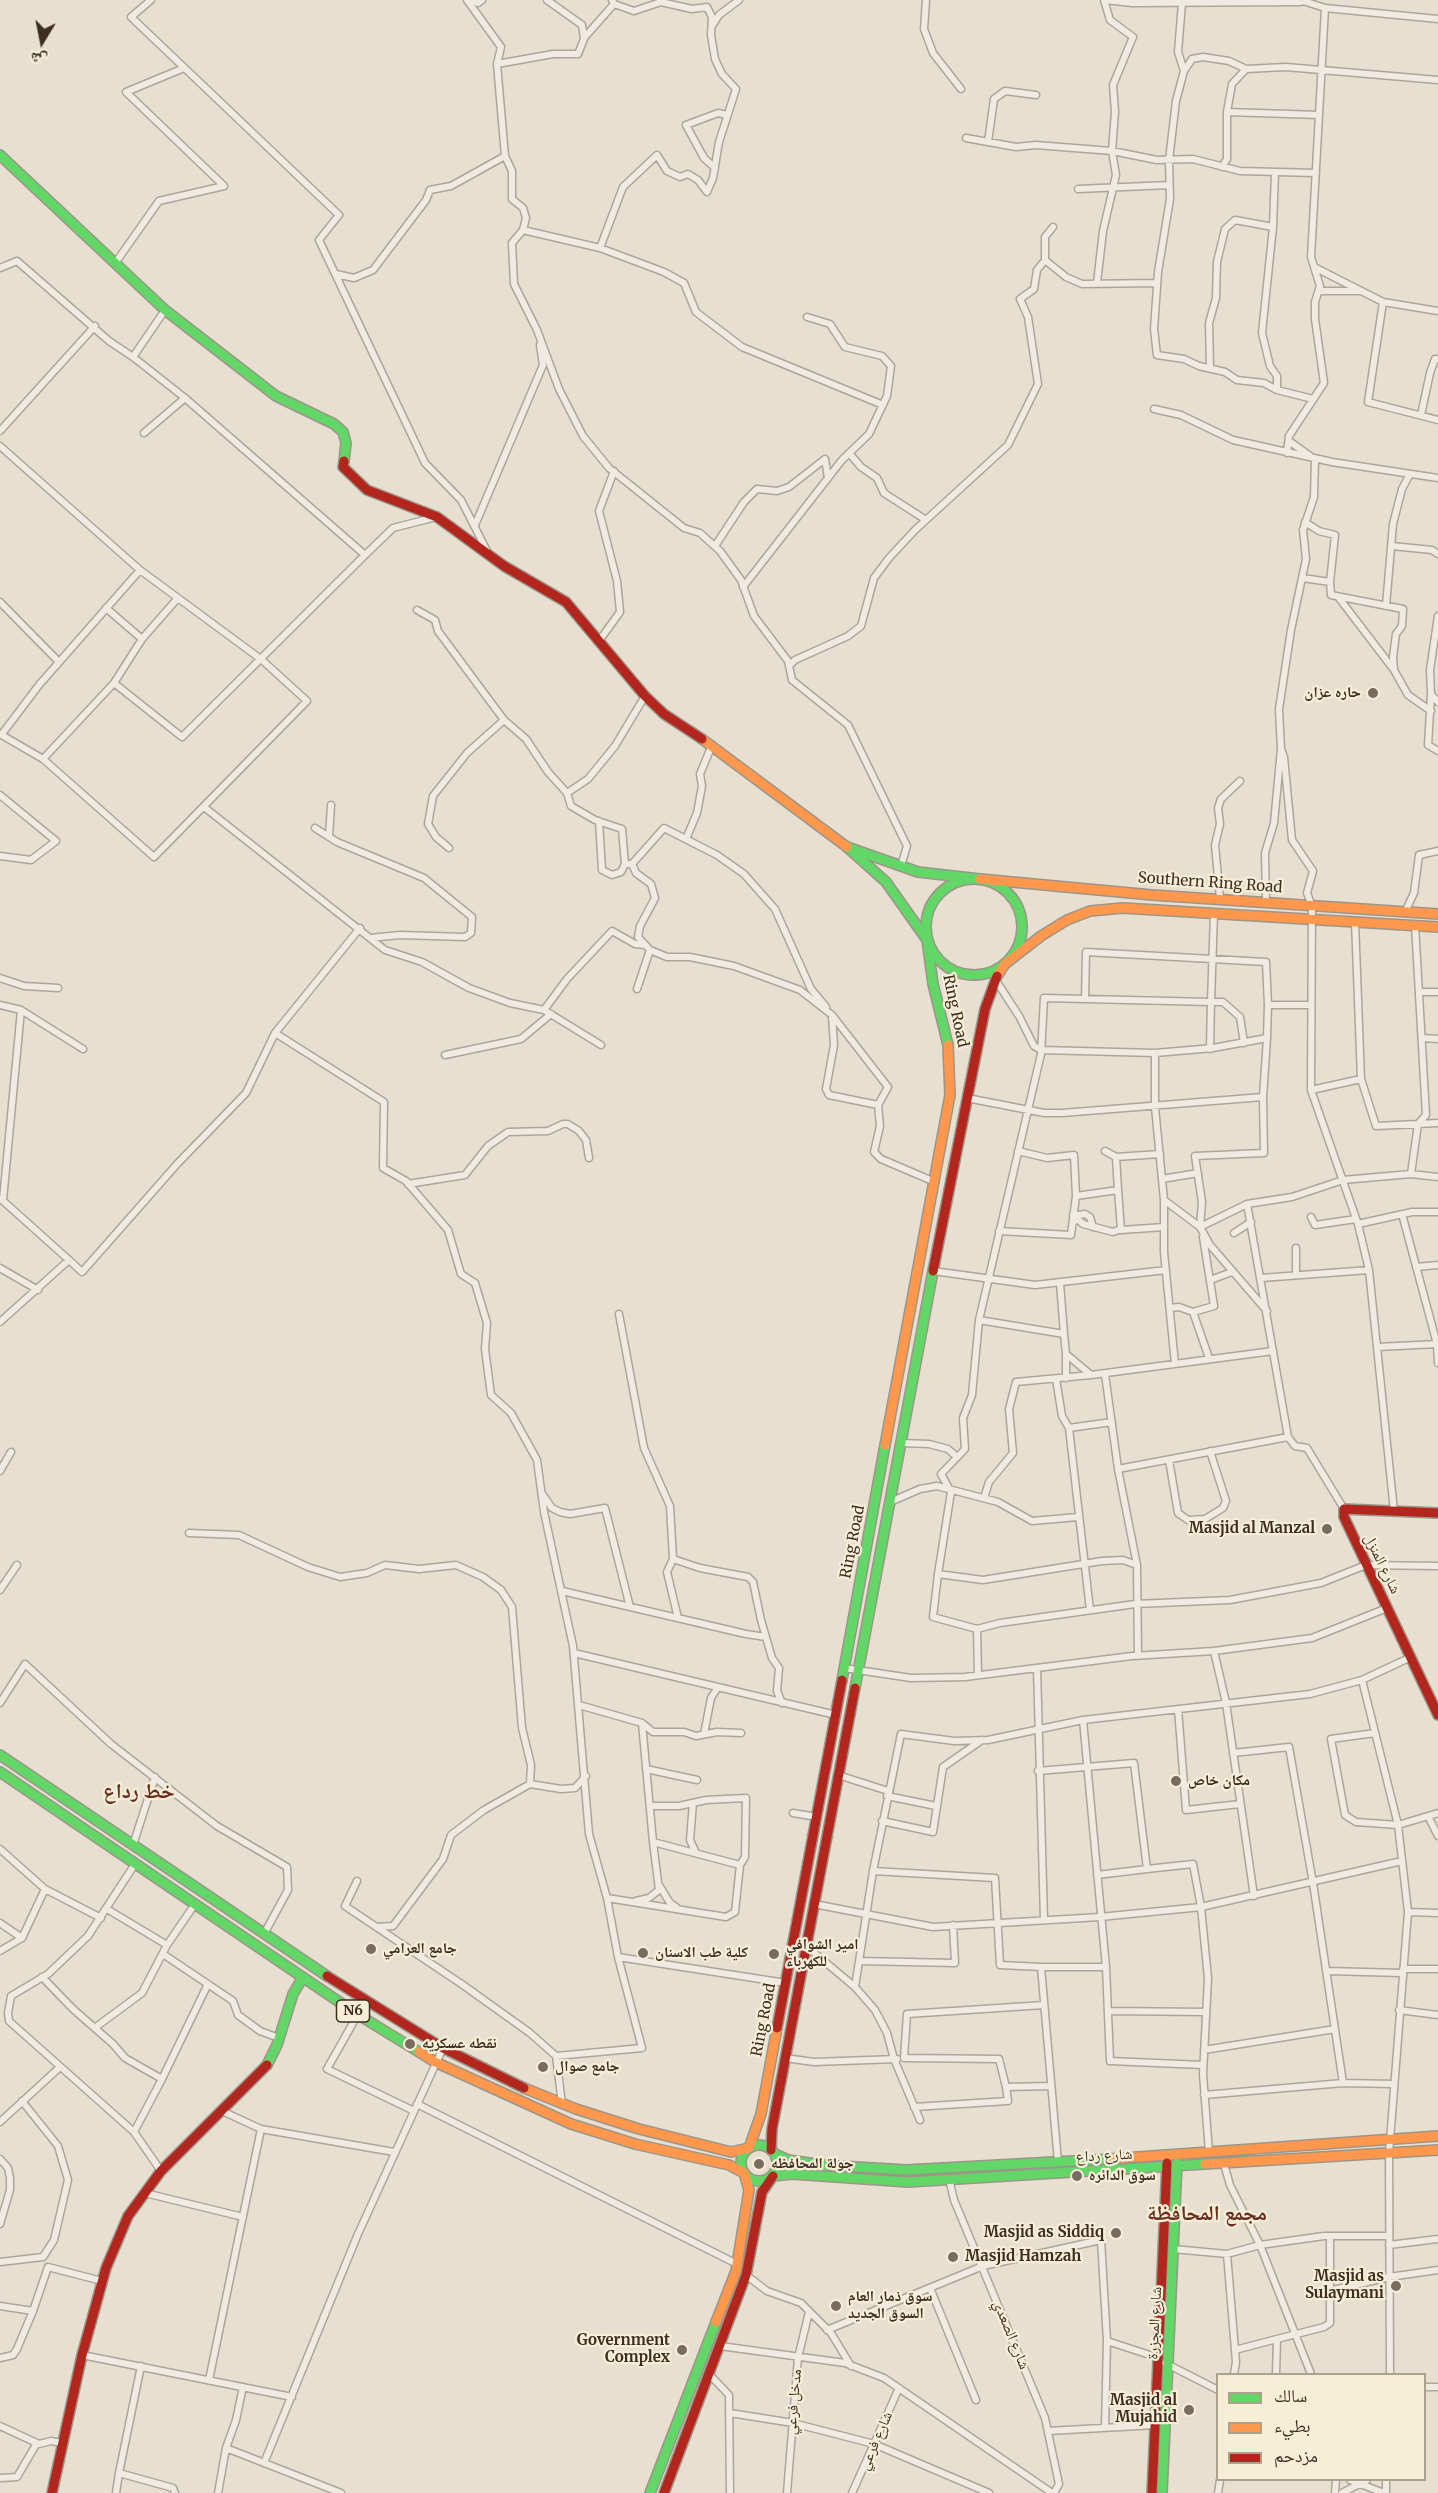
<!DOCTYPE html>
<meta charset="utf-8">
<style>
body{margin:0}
#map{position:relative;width:1438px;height:2493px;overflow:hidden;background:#e7e0d1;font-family:Merriweather,"Noto Naskh Arabic",serif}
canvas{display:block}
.legend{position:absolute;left:1216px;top:2373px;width:210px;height:108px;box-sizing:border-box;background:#f7eed8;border:2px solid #ada18e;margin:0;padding:8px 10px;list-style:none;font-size:18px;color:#3d2e20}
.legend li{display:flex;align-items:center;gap:12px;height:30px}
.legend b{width:30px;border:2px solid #ada18e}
.north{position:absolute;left:12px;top:12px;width:60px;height:60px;-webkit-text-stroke:4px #f7eed8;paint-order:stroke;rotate:190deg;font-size:16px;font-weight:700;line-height:24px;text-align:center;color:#3d2e20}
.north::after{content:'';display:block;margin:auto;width:21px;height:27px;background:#3d2e20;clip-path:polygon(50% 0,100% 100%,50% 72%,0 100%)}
</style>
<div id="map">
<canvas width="1438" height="2493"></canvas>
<ul class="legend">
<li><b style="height:8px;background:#63d668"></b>سالك</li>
<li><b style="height:8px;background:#ff974d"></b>بطيء</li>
<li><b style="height:8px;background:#b3261e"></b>مزدحم</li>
</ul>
<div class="north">ش</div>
</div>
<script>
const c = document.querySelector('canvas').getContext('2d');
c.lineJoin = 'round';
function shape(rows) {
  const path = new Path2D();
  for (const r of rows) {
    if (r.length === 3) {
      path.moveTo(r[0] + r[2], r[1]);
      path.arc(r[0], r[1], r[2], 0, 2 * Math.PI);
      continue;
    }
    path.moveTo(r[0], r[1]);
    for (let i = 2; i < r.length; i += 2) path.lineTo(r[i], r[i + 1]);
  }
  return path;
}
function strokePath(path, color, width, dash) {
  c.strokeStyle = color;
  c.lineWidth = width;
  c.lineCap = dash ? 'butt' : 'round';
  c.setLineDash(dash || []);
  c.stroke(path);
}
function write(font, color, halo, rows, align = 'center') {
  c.font = font + ' Merriweather,"Noto Naskh Arabic",serif';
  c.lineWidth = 4.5;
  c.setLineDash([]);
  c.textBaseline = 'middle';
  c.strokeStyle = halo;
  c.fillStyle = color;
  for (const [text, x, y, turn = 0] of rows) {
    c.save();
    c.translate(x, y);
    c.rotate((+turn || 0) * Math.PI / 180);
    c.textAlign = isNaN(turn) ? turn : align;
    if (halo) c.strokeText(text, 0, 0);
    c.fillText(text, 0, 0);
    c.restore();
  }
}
const street = shape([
 [151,0,131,17,339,215,319,240,425,463,461,500,488,553],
 [467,0,501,47,497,64,505,156,512,171,512,199,523,208,526,218,523,230],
 [472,0,478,3,482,0],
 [926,0,924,29,933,53,961,89],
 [1105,0,1132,3,1301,2],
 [1300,0,1325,8,1438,19],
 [1182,3,1178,52,1184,71],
 [712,26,719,15,739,0],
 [584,38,614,4],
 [497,64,553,54,578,54,584,39,582,25,547,0],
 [1227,112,1319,115],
 [966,138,1016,147,1036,145,1112,151,1157,160,1193,159,1240,171,1316,173],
 [988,142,994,99,1005,91,1036,95],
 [1222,167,1227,159,1227,112,1232,84,1246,69],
 [715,168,704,158,686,125,718,113,727,115],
 [1275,172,1273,227,1262,333,1270,366,1277,376,1277,390],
 [1078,189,1169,185],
 [600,248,623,187,657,155,667,171,680,177,688,174,698,180,707,192,713,178,719,142,736,89,722,74,715,59,711,35,712,17,707,7,692,9,661,2,634,11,614,4,612,0],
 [1045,260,1066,277,1082,284,1157,283],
 [116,262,159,201,224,186,126,92,184,68],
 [0,268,17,261,109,341,133,357,165,310],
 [1316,268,1383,302,1438,311],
 [336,274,354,278,373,270,426,200,430,190,451,186,505,156],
 [1097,283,1103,231,1116,175,1112,151,1115,112,1113,85,1133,37,1110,20,1104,0],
 [1320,291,1359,291],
 [1383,302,1368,402,1438,420],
 [133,357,185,398,365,555,393,528,436,517],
 [1210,367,1209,323,1216,298,1217,262,1225,229,1235,220,1273,227],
 [1313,399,1277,390,1264,383,1237,380,1225,372,1199,366,1184,359,1157,355,1154,329,1158,272,1170,199,1169,160,1176,101,1184,71,1192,59,1203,57,1229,61,1246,69,1286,67,1438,80],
 [883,405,742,347,696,312,684,283,664,272,600,248,523,230,512,243,514,284,537,330,559,389,583,436,609,468,684,528,700,533,720,551,741,580,754,616,788,661,792,680,848,725,907,846,901,866],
 [1154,409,1181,415,1233,440,1332,462,1438,478],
 [1421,415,1430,373,1435,359,1438,359],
 [0,431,95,326],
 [144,433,185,398],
 [1289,441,1310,456],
 [0,446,140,570],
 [849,453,861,467,877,478,884,493,926,520],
 [1287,453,1289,436,1324,383,1315,319,1315,302,1320,286,1311,257,1325,8],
 [1305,522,1319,531,1335,535,1330,582,1331,595,1403,609,1402,626,1396,634,1393,657,1394,670,1408,695,1431,711],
 [475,525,543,365,540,345],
 [715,546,744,502,757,489,777,491,789,487,825,459,828,478],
 [1392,546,1432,550,1438,554],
 [1303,578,1330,582],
 [743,587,842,460,869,434,887,396,891,366,882,356,845,347,830,324,807,317],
 [1339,598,1394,670],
 [0,602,59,662],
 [1386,606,1393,524,1402,489,1410,474],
 [106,608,142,639,177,599],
 [417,610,435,620,438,631,504,720,526,739,548,772,567,793,588,779,615,746,645,696],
 [1438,616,1430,670,1431,694,1438,702],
 [599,641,620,612,617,581,599,511,614,471],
 [789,666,795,660,848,636,861,626,874,578,889,558,915,530,1008,445,1038,384,1028,317,1020,299,1034,289,1037,270,1045,260,1045,237,1053,227],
 [114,683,182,737,365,555],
 [1431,695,1428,745,1438,751],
 [0,734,43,759,154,857,307,701,262,660,140,570,39,685,2,734],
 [1281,749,1284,757,1292,840,1313,871,1307,893,1312,906,1311,1090,1358,1224,1369,1270,1394,1511],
 [43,759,114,683,142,639],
 [567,793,571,806,595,820,622,829,625,864,632,864,664,828,717,855,744,874,775,909,811,989,826,1007],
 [0,795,56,841,31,860,0,856],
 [204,807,385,950,422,962,469,988,510,1003,544,1010,601,1045],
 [599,821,602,870,612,875,621,872,625,864],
 [315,828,337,842,424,878,472,917,471,933,465,937,400,935,370,938],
 [329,837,331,805],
 [686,839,697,813,702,786,700,774,712,745],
 [449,848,436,837,428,824,433,796,467,753,504,720],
 [632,864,636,873,651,884,655,898,640,926,638,937,650,950,637,989],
 [1220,899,1215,845,1220,824,1218,808,1221,799,1240,781],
 [1266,902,1265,853,1274,823,1281,749,1279,709,1291,630,1306,559,1303,530,1314,497,1315,459],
 [1405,912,1414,893,1419,855,1438,851],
 [1355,921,1361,1079,1376,1126,1438,1123],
 [1415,925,1426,1115,1418,1124,1411,1174,1438,1177],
 [650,950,667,957,690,957,734,966,800,990,832,1015,888,1087,878,1105,880,1126,874,1152,881,1159,935,1182],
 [0,978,24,986,58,988],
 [995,979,1019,1016,1034,1046,1041,1050,1155,1053,1213,1048,1267,1038,1268,1005],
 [1419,992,1438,992],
 [1085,999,1086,952,1266,962,1268,1005,1311,1005],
 [0,1005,21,1010,83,1049],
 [544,1010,567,979,612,931,635,944,645,945],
 [832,1016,834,1045,826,1089,829,1095,878,1105],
 [275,1033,384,1102,383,1168,406,1181,448,1230,461,1274,475,1283,487,1323,485,1349,491,1395,511,1413,537,1460,544,1512,573,1646,589,1834,607,1898,618,1957,786,1983],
 [1422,1038,1438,1039],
 [1210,1049,1211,1002,1223,1002,1240,1017,1244,1043],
 [1155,1053,1155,1107,1164,1200,1164,1252,1175,1364],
 [445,1055,521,1039,551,1014],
 [1311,1090,1361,1079],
 [1263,1097,1264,1153,1195,1156,1202,1202,1200,1227,1247,1204,1292,1197,1343,1180,1411,1174],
 [967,1098,1044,1113,1062,1113,1263,1097,1267,1038],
 [1018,1151,1047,1158,1074,1155,1076,1196],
 [1105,1151,1116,1157],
 [1160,1154,1116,1157,1118,1190,1121,1230,1164,1227],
 [1162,1179,1198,1173],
 [408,1184,465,1175,488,1146,508,1132,548,1131,563,1124,568,1124,579,1131,586,1140,589,1158],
 [3,1200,21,1010],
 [1164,1200,1200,1227,1210,1245,1267,1311],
 [1247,1204,1288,1437,1295,1446,1307,1448,1344,1509],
 [1402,1214,1437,1344,1438,1363],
 [1073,1215,1083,1224,1113,1232,1121,1229],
 [1311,1217,1315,1225,1356,1219],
 [1075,1221,1078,1215,1085,1214,1090,1217,1093,1227],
 [1358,1224,1412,1212,1438,1212],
 [999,1231,1071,1235,1076,1196,1118,1190],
 [1234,1233,1251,1222],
 [1203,1237,1214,1306,1193,1312,1209,1358],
 [1296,1248,1296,1275],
 [69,1260,82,1272,178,1163,246,1093,275,1033,360,928],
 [1416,1267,1438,1265],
 [0,1268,38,1290],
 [933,1271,1035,1285,1166,1270],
 [1261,1278,1369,1270],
 [1210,1280,1232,1272],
 [1060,1283,1064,1334],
 [1170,1308,1179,1307,1193,1312],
 [619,1314,644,1448,670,1506,673,1559,667,1572,678,1618],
 [979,1320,1064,1334,1066,1354,1091,1375,1273,1351],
 [0,1322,69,1260,1,1199],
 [1377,1347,1438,1344],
 [1066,1354,1066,1378],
 [1105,1374,1118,1469,1137,1565,1138,1656],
 [1056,1379,1062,1416,1069,1428,1112,1422],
 [1069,1428,1090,1610],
 [901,1443,929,1444,948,1449,957,1457],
 [1169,1460,1178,1513,1188,1520,1205,1519,1223,1508,1226,1501,1210,1451],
 [1118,1469,1288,1437],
 [0,1471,11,1452],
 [543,1495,552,1508,560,1512,570,1514,605,1508,630,1607],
 [984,1498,989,1482,1013,1453,1009,1409,1016,1382,1091,1375],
 [890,1502,920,1489,937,1486,998,1502,1032,1521,1078,1517],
 [189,1533,239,1535,308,1567,340,1577,367,1573,385,1565,419,1569,456,1565,483,1577,501,1590,512,1607,522,1728,531,1765,530,1784],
 [673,1559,700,1568,748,1577,753,1582,761,1620,772,1658,779,1668,777,1691,782,1703],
 [1137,1565,1123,1560,1102,1561,983,1580,938,1574,951,1492,941,1474,965,1449,963,1418,972,1395,979,1320,1041,1054,1044,998,1211,1002,1214,913],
 [938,1574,933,1617,977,1629],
 [0,1590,17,1565],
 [562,1591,746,1634,766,1637],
 [1214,1651,1226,1703,1254,1896],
 [574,1653,836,1715],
 [844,1668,911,1678,965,1677,1132,1656,1214,1651,1312,1638,1387,1608],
 [1037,1668,1044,1920],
 [978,1675,977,1629,1000,1623,1135,1604,1230,1600,1321,1583,1366,1565,1438,1566],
 [1362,1680,1398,1825,1408,1912,1389,2153,1390,2374],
 [0,1703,25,1664,111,1744,217,1826,287,1867,288,1890,264,1934],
 [579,1705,642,1723],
 [1178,1709,1186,1810,1240,1804],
 [1083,1720,1106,1967,1110,2061,1203,2065],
 [1375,1733,1331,1739,1345,1815,1356,1822,1398,1825,1438,1813],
 [704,1734,711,1698,718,1687],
 [1233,1753,1289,1747,1313,1883,1343,2083],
 [646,1769,697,1780],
 [1038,1771,1134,1763,1147,1869,1097,1875],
 [838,1775,888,1791],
 [887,1796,936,1806],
 [693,1803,690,1840,696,1853],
 [650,1806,679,1806,706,1800,746,1798,745,1857,740,1865],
 [793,1813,817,1817],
 [1428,1816,1438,1836],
 [882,1821,933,1832,943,1767,982,1740],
 [133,1845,155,1777],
 [0,1849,45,1889,101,1918],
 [135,1864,88,1936,48,1974,11,1996,8,2013,9,2021,134,2132,161,2171],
 [1147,1869,1193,1864,1201,1907,1208,1978,1203,2074,1209,2152],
 [357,1881,345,1906,463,1985,530,2033,556,2056],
 [659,1885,670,1903,676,1907],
 [607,1898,726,1917,735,1912,740,1865,653,1842,642,1723,653,1732,684,1732,696,1736,717,1732,741,1733],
 [636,1901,649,1898,659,1890,653,1842],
 [814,1904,933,1927,1100,1917,1201,1907,1402,1861],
 [107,1909,167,1945],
 [1408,1912,1438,1913],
 [0,1923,22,1938,45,1889],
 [377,1927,393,1926,443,1859,451,1835,484,1810,530,1784,561,1789,575,1788,586,1776],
 [806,1946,855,1987,873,1871],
 [0,1951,22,1938],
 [163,1954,233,2001,238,2015,260,2031,279,2038],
 [859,1961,955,1963,953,1925],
 [1041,1967,1000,1965,995,1878,873,1871,901,1734,954,1741,988,1740,1083,1720,1310,1694,1362,1680,1411,1657],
 [1403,1969,1438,1969],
 [1327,1971,1402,1973],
 [42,1977,73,2009,113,2044,125,2058,162,2079,134,2132],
 [855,1987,875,2010,887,2033,894,2059,920,2120],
 [1044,2005,907,2014,904,2058,999,2059,1006,2087,1051,2086],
 [1399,2010,1438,2015],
 [1108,2011,1206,2012],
 [358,2014,327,2069,414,2111],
 [96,2027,142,1993,167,1945,195,1904],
 [1204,2050,1335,2029],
 [785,2058,814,2062,897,2059],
 [162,2079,208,1984],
 [1204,2095,1343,2083,1393,2084],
 [417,2104,737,2264],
 [562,2104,556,2056,642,2048,618,1957],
 [914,2107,1008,2101,1006,2087],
 [222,2111,261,2129],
 [0,2122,60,2067],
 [0,2159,8,2168,10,2178,10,2190,0,2224],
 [1058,2162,1041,1967,1106,1967],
 [1224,2164,1230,2185,1260,2245,1311,2374],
 [949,2179,954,2200,1045,2418,1059,2484,1054,2493],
 [145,2193,243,2217],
 [1389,2245,1438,2239],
 [1173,2249,1227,2254,1260,2245,1324,2236,1388,2236],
 [1227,2254,1236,2362,1234,2374],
 [0,2262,43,2257,54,2240,68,2180,58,2146,22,2101],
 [746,2275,767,2291,801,2303,831,2333,851,2366],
 [930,2288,976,2400],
 [1329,2291,1389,2277,1438,2270],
 [0,2306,33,2311,48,2267,102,2281],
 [827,2330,983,2266,1101,2240,1107,2341,1105,2428],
 [1277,2339,1324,2327,1330,2323,1330,2236],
 [1107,2341,1159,2358],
 [720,2346,845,2363,884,2378,1052,2493],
 [1235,2350,1277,2339,1276,2374],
 [82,2355,292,2397],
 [0,2358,13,2355,17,2349,33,2311],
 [1165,2363,1218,2390],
 [141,2366,119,2473,173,2488,175,2493],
 [709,2374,729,2395,730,2493],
 [209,2380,261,2129,394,2152],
 [1424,2387,1438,2387],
 [730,2413,793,2423,874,2444,989,2493],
 [0,2426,39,2444,51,2441,62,2443],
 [1048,2431,1156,2425],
 [226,2448,341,2493],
 [264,2463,358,2234,443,2048],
 [0,2478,17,2477,37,2443],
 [1350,2480,1384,2493],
 [1386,2480,1386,2493],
 [116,2493,119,2473],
 [218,2493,226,2448,236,2420,243,2387],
 [787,2493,798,2358,809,2312],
 [852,2493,899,2388],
 [1218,2493,1220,2480],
 [1335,2493,1336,2480],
 [1342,2493,1367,2480]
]);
const fast = shape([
 [0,155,165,310,276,396,334,424,343,432,346,443,344,461],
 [974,927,48],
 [927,940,886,882,847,847,918,872,980,879],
 [927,940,933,984,948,1045],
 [842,1680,885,1445],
 [855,1688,933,1271],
 [0,1755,327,1976],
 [0,1772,357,2014,419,2052],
 [267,2065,277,2045,293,1994,303,1977],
 [759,2163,18],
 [775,2154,788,2160,823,2165,906,2170,1109,2159],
 [773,2176,792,2174,908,2182,1205,2164],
 [650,2493,716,2322],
 [1162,2493,1177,2163]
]);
const slow = shape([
 [702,739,847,847],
 [980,879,1152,895,1438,914],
 [997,976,1005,964,1041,936,1067,920,1090,911,1123,908,1438,927],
 [885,1445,950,1095,948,1045],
 [419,2052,435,2062,571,2124,635,2144,729,2165,744,2173,749,2190,736,2271,716,2322],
 [524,2088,576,2109,639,2129,731,2152,749,2148,761,2114,777,2028],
 [1109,2159,1438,2136],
 [1205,2164,1438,2150]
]);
const jam = shape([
 [344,461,343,467,367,490,437,517,504,566,566,602,645,696,664,714,702,739],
 [933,1271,985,1009,997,976],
 [1438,1513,1344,1509,1344,1517,1438,1715],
 [327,1976,443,2048,524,2088],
 [777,2028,842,1680],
 [771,2150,772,2129,855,1688],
 [52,2493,82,2355,106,2268,128,2216,161,2171,267,2065],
 [664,2493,746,2275,762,2192,773,2176],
 [1152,2493,1167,2163]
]);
strokePath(street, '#ada599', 9);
strokePath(fast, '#9c958a', 12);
strokePath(slow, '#9c958a', 12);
strokePath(jam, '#9c958a', 12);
strokePath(street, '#efebe3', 6);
strokePath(fast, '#63d668', 9);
strokePath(slow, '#ff974d', 9);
strokePath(jam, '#b3261e', 9);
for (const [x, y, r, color] of [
 [1373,693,6,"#786c5e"],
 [1327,1529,6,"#786c5e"],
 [1176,1781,6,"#786c5e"],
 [371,1949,6,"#786c5e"],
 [643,1953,6,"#786c5e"],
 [774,1954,6,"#786c5e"],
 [410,2044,6,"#786c5e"],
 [543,2067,6,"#786c5e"],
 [759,2164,6,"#786c5e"],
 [1077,2176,6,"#786c5e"],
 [1116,2233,6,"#786c5e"],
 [953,2257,6,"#786c5e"],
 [1396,2286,6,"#786c5e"],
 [836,2306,6,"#786c5e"],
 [682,2350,6,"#786c5e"],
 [1189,2410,6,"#786c5e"]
]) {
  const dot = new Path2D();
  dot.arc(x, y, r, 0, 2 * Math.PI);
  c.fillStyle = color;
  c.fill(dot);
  strokePath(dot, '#f7eed8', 2);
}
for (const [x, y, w] of [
 [353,2011,33]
]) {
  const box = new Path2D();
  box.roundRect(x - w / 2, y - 11, w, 22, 4.5);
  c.fillStyle = '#f7eed8';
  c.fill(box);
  strokePath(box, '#3d2e20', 1.5);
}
write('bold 14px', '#3d2e20', null, [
 ["N6",353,2011]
]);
write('bold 15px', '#3d2e20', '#f7eed8', [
 ["حاره عزان",1361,693,"right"],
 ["Masjid al Manzal",1315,1529,"right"],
 ["مكان خاص",1188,1781],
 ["امير الشوافي",786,1945],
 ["للكهرباء",786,1962],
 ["جامع العرامي",383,1949],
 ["كلية طب الاسنان",655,1953],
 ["نقطه عسكريه",422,2044],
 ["جامع صوال",555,2067],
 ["جولة المحافظه",771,2164],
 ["سوق الدائره",1089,2176],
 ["Masjid as Siddiq",1104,2233,"right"],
 ["Masjid Hamzah",965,2257],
 ["Masjid as",1384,2277,"right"],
 ["Sulaymani",1384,2294,"right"],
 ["سوق ذمار العام",848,2297],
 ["السوق الجديد",848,2314],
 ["Government",670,2341,"right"],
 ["Complex",670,2358,"right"],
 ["Masjid al",1177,2401,"right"],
 ["Mujahid",1177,2418,"right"]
], 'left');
write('15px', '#3d2e20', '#f7eed8', [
 ["Southern Ring Road",1210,883,4],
 ["Ring Road",955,1011,78],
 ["Ring Road",853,1542,-79],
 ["شارع المنزل",1382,1564,64],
 ["Ring Road",764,2020,-79],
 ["شارع رداع",1104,2156,-3],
 ["شارع المجزرة",1155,2323,-87],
 ["شارع الصعدي",1011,2335,68],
 ["مدخل فرعي",794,2402,-85],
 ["شارع فرعي",876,2441,-66]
]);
write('bold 21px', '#6b2e1e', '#f7eed8', [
 ["خط رداع",139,1792],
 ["مجمع المحافظة",1207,2214]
]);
</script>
